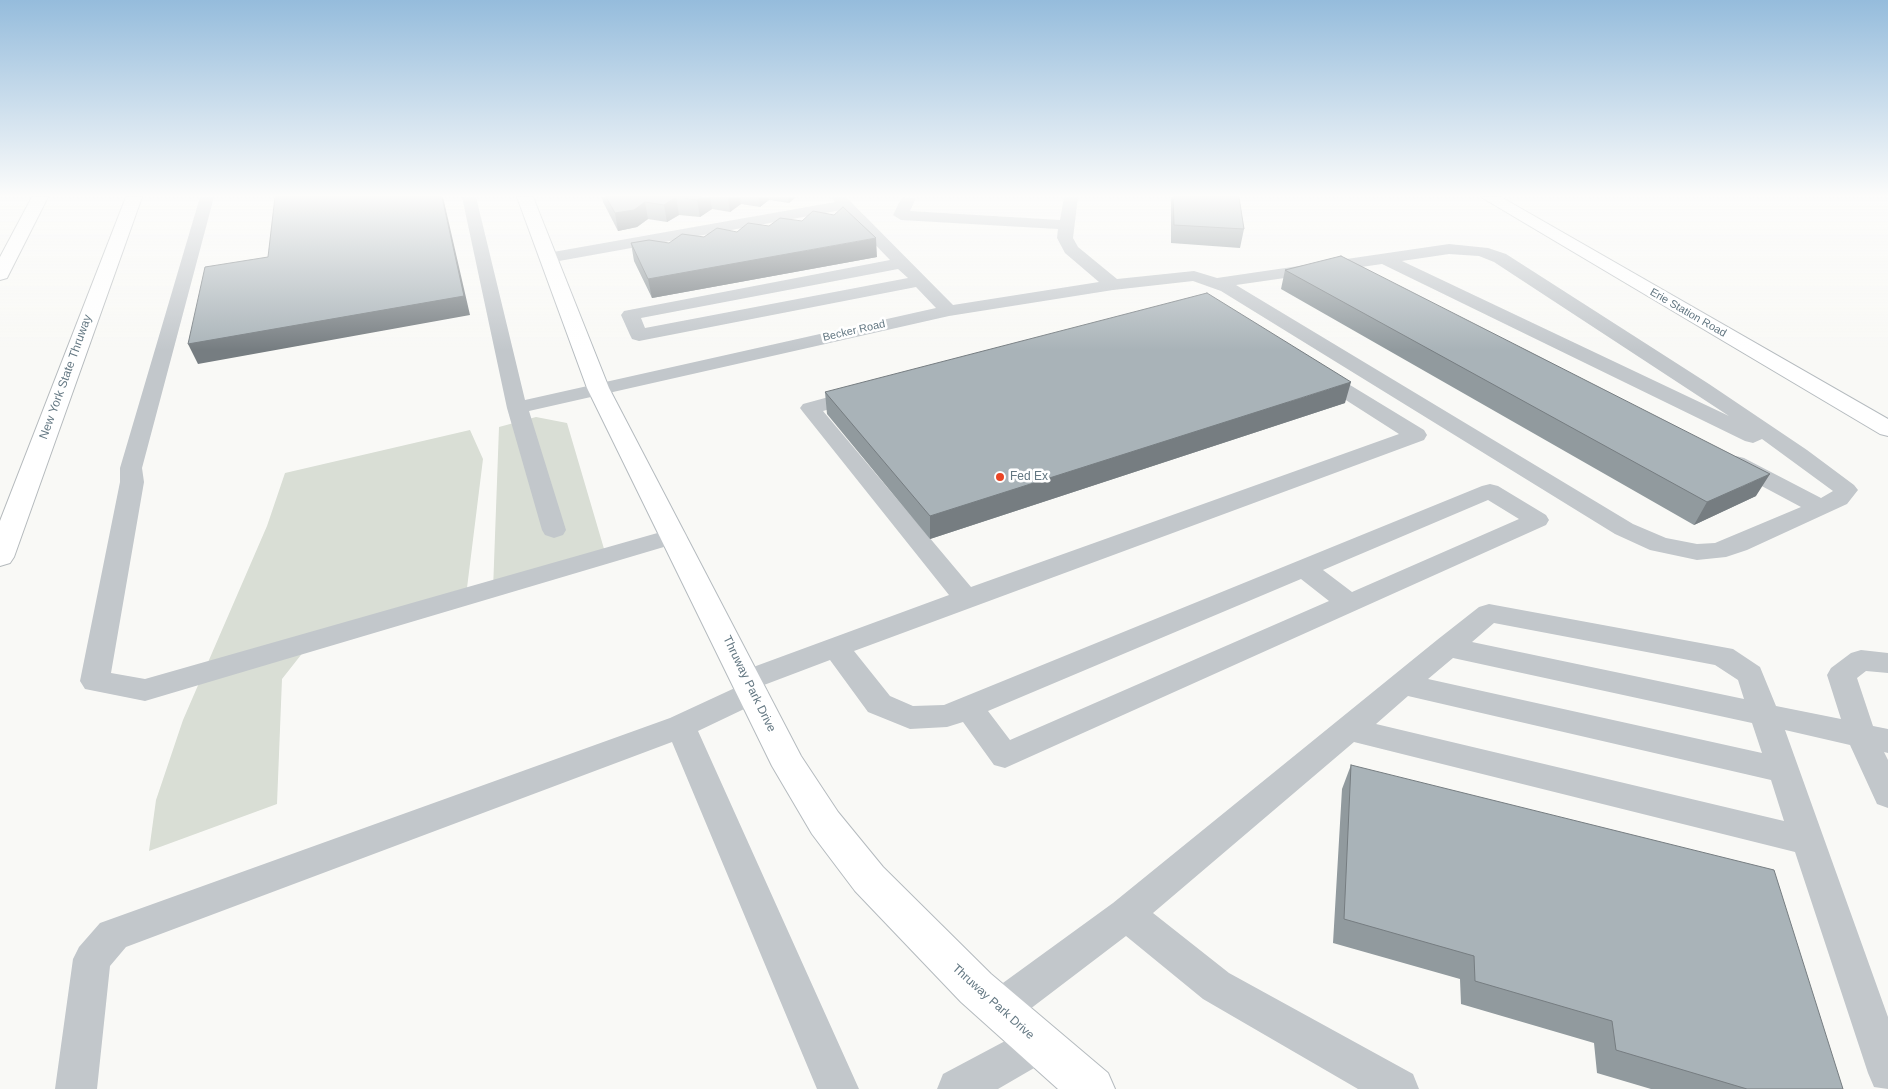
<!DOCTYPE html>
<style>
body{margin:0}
canvas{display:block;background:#f9f9f6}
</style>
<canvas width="1888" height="1089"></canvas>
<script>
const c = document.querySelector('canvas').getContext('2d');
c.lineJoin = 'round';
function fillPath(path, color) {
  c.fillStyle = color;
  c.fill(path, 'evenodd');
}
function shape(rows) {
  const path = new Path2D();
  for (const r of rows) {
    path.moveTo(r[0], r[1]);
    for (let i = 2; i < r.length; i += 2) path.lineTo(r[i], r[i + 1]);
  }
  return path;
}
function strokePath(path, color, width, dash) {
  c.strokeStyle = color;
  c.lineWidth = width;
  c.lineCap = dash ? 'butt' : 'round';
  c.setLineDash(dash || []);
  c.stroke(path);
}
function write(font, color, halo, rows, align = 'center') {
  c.font = font + ' Helvetica,sans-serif';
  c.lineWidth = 5;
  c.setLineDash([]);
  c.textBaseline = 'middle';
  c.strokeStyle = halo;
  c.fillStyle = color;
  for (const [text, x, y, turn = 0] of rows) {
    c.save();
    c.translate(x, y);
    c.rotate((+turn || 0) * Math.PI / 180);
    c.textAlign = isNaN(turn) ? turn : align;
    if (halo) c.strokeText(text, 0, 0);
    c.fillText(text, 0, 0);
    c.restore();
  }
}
fillPath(shape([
 [536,417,567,423,607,559,493,590,499,427],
 [470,430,483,459,466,596,308,646,282,679,277,804,149,851,156,800,183,720,267,526,285,473]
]), '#d9ded5');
const major = shape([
 [517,197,533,197,609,388,801,756,838,812,883,867,991,974,1108,1073,1115,1089,1058,1089,961,1002,855,891,812,834,772,766,587,388,517,197],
 [1481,197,1501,197,1888,419,1888,436,1880,434,1481,197]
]);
const highway = shape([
 [32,197,48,197,9,274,7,278,0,280,0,257,32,197],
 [126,197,142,197,14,557,10,563,0,566,0,521,126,197]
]);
strokePath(major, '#b5bbbf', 2);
strokePath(highway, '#b5babd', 2);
fillPath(shape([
 [200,197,214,197,142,468,144,482,111,673,145,679,675,528,684,531,687,536,684,541,145,701,85,689,80,681,120,482,120,468,200,197],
 [462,197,476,197,525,400,936,308,916,287,639,341,632,339,630,335,621,315,624,311,890,260,842,210,548,263,542,262,540,258,542,254,835,202,831,197,846,197,953,305,1099,282,1065,253,1057,238,1058,229,901,220,893,215,902,197,916,198,910,211,1060,220,1064,197,1078,197,1073,238,1078,247,1117,279,1194,271,1217,278,1449,244,1488,248,1506,254,1709,384,1807,450,1854,485,1858,490,1847,504,1747,550,1726,557,1697,560,1650,550,1615,534,1221,291,1193,281,1113,290,949,316,529,411,566,530,563,535,554,538,545,535,542,530,507,408,462,197],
 [1449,254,1479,256,1494,262,1729,416,1402,261,1449,254],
 [1382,264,1745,441,1753,443,1762,439,1833,491,1821,498,1744,458,1736,456,1728,458,1725,463,1728,468,1801,507,1715,543,1697,544,1666,538,1633,524,1236,285,1382,264],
 [898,269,908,278,645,328,641,318,898,269],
 [1320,369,1327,371,1424,430,1427,435,1424,440,854,651,890,696,913,706,944,705,1482,486,1490,484,1498,486,1546,515,1549,520,1546,525,1005,768,994,765,963,722,947,727,910,729,868,712,830,660,764,685,768,692,763,700,698,731,859,1089,817,1089,672,742,126,947,110,966,97,1089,55,1089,73,959,79,947,100,923,670,718,737,687,732,680,737,673,949,595,803,412,800,408,803,404,858,389,865,391,868,395,865,399,823,411,971,587,1399,434,1313,379,1310,375,1313,371,1320,369],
 [1488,500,1519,519,1352,592,1323,570,1488,500],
 [1301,579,1329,601,1010,740,988,711,1301,579],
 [1489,604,1733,649,1760,667,1776,706,1841,719,1827,675,1831,668,1851,653,1861,650,1888,653,1888,673,1866,671,1857,678,1873,726,1888,729,1888,753,1884,752,1888,760,1888,808,1877,804,1850,745,1785,730,1888,1017,1888,1089,1874,1087,1868,1073,1795,852,1354,742,1153,913,1229,973,1413,1074,1419,1089,1358,1089,1203,999,1126,936,1013,1022,999,1028,985,1022,980,1009,985,996,1113,903,1437,640,1479,607,1489,604],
 [1494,623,1715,665,1738,680,1744,699,1472,642,1494,623],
 [1453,658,1752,723,1762,753,1428,679,1453,658],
 [1408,696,1771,780,1784,821,1376,724,1408,696],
 [1039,1023,1053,1029,1059,1043,1053,1057,998,1089,937,1089,943,1074,1039,1023]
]), '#c2c7cb');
fillPath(major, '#fff');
fillPath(highway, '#fff');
fillPath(shape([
 [602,197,796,197,789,203,769,200,760,207,741,204,730,212,712,209,700,217,679,215,667,222,648,219,637,227,618,231,603,202],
 [1171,197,1239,197,1244,229,1240,248,1171,243],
 [631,243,669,243,877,257,652,298,634,261],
 [1285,270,1756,496,1694,525,1281,289],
 [825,392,1345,403,930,539,827,414],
 [1351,765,1843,1089,1651,1089,1597,1073,1594,1043,1461,1004,1460,979,1333,943,1342,789]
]), '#919a9e');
fillPath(shape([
 [442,197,443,197,470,315,198,364,188,344],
 [676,197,679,215,667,222,664,205],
 [701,197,710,197,712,209,700,217,697,200],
 [728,197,740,197,741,204,730,212],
 [759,197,768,197,769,200,760,207],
 [788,197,796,197,789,203],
 [645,202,648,219,637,227,618,231,615,213],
 [876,238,877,257,652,298,648,279],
 [1351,382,1345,403,930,539,930,516],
 [1770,474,1756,496,1694,525,1707,502]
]), '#767d81');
const building = shape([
 [275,197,442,197,464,296,188,344,205,267,268,257,275,197],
 [606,197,701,197,697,200,676,197,664,205,645,202,634,210,615,213,606,197],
 [1173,197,1239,197,1244,229,1174,225,1173,197],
 [843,207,876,238,648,279,631,243,649,240,669,243,682,234,704,237,717,228,737,232,748,223,769,226,780,218,802,221,813,211,834,215,843,207],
 [1341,256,1770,474,1707,502,1285,270,1341,256],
 [1207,293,1351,382,930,516,825,392,1207,293],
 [1351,765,1774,870,1843,1089,1747,1089,1616,1050,1612,1021,1475,981,1474,956,1344,919,1351,765]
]);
fillPath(building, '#a9b3b8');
strokePath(building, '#767d81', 1);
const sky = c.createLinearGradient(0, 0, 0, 350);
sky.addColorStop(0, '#95bcdc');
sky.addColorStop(0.56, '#fcfcfb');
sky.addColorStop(1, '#fcfcfb00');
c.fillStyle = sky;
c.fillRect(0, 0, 1888, 350);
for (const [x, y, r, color] of [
 [1000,477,5,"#ea4525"]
]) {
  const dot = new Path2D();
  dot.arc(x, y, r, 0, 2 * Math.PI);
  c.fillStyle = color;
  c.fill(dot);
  strokePath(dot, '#fff', 2);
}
write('11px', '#637782', '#fff', [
 ["Erie Station Road",1688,313,30],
 ["Becker Road",854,331,-13]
]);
write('12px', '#637782', '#fff', [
 ["New York State Thruway",66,377,-70],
 ["Thruway Park Drive",749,684,64],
 ["Thruway Park Drive",993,1002,42]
]);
write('12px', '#637782', '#fff', [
 ["Fed Ex",1010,477]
], 'left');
</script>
